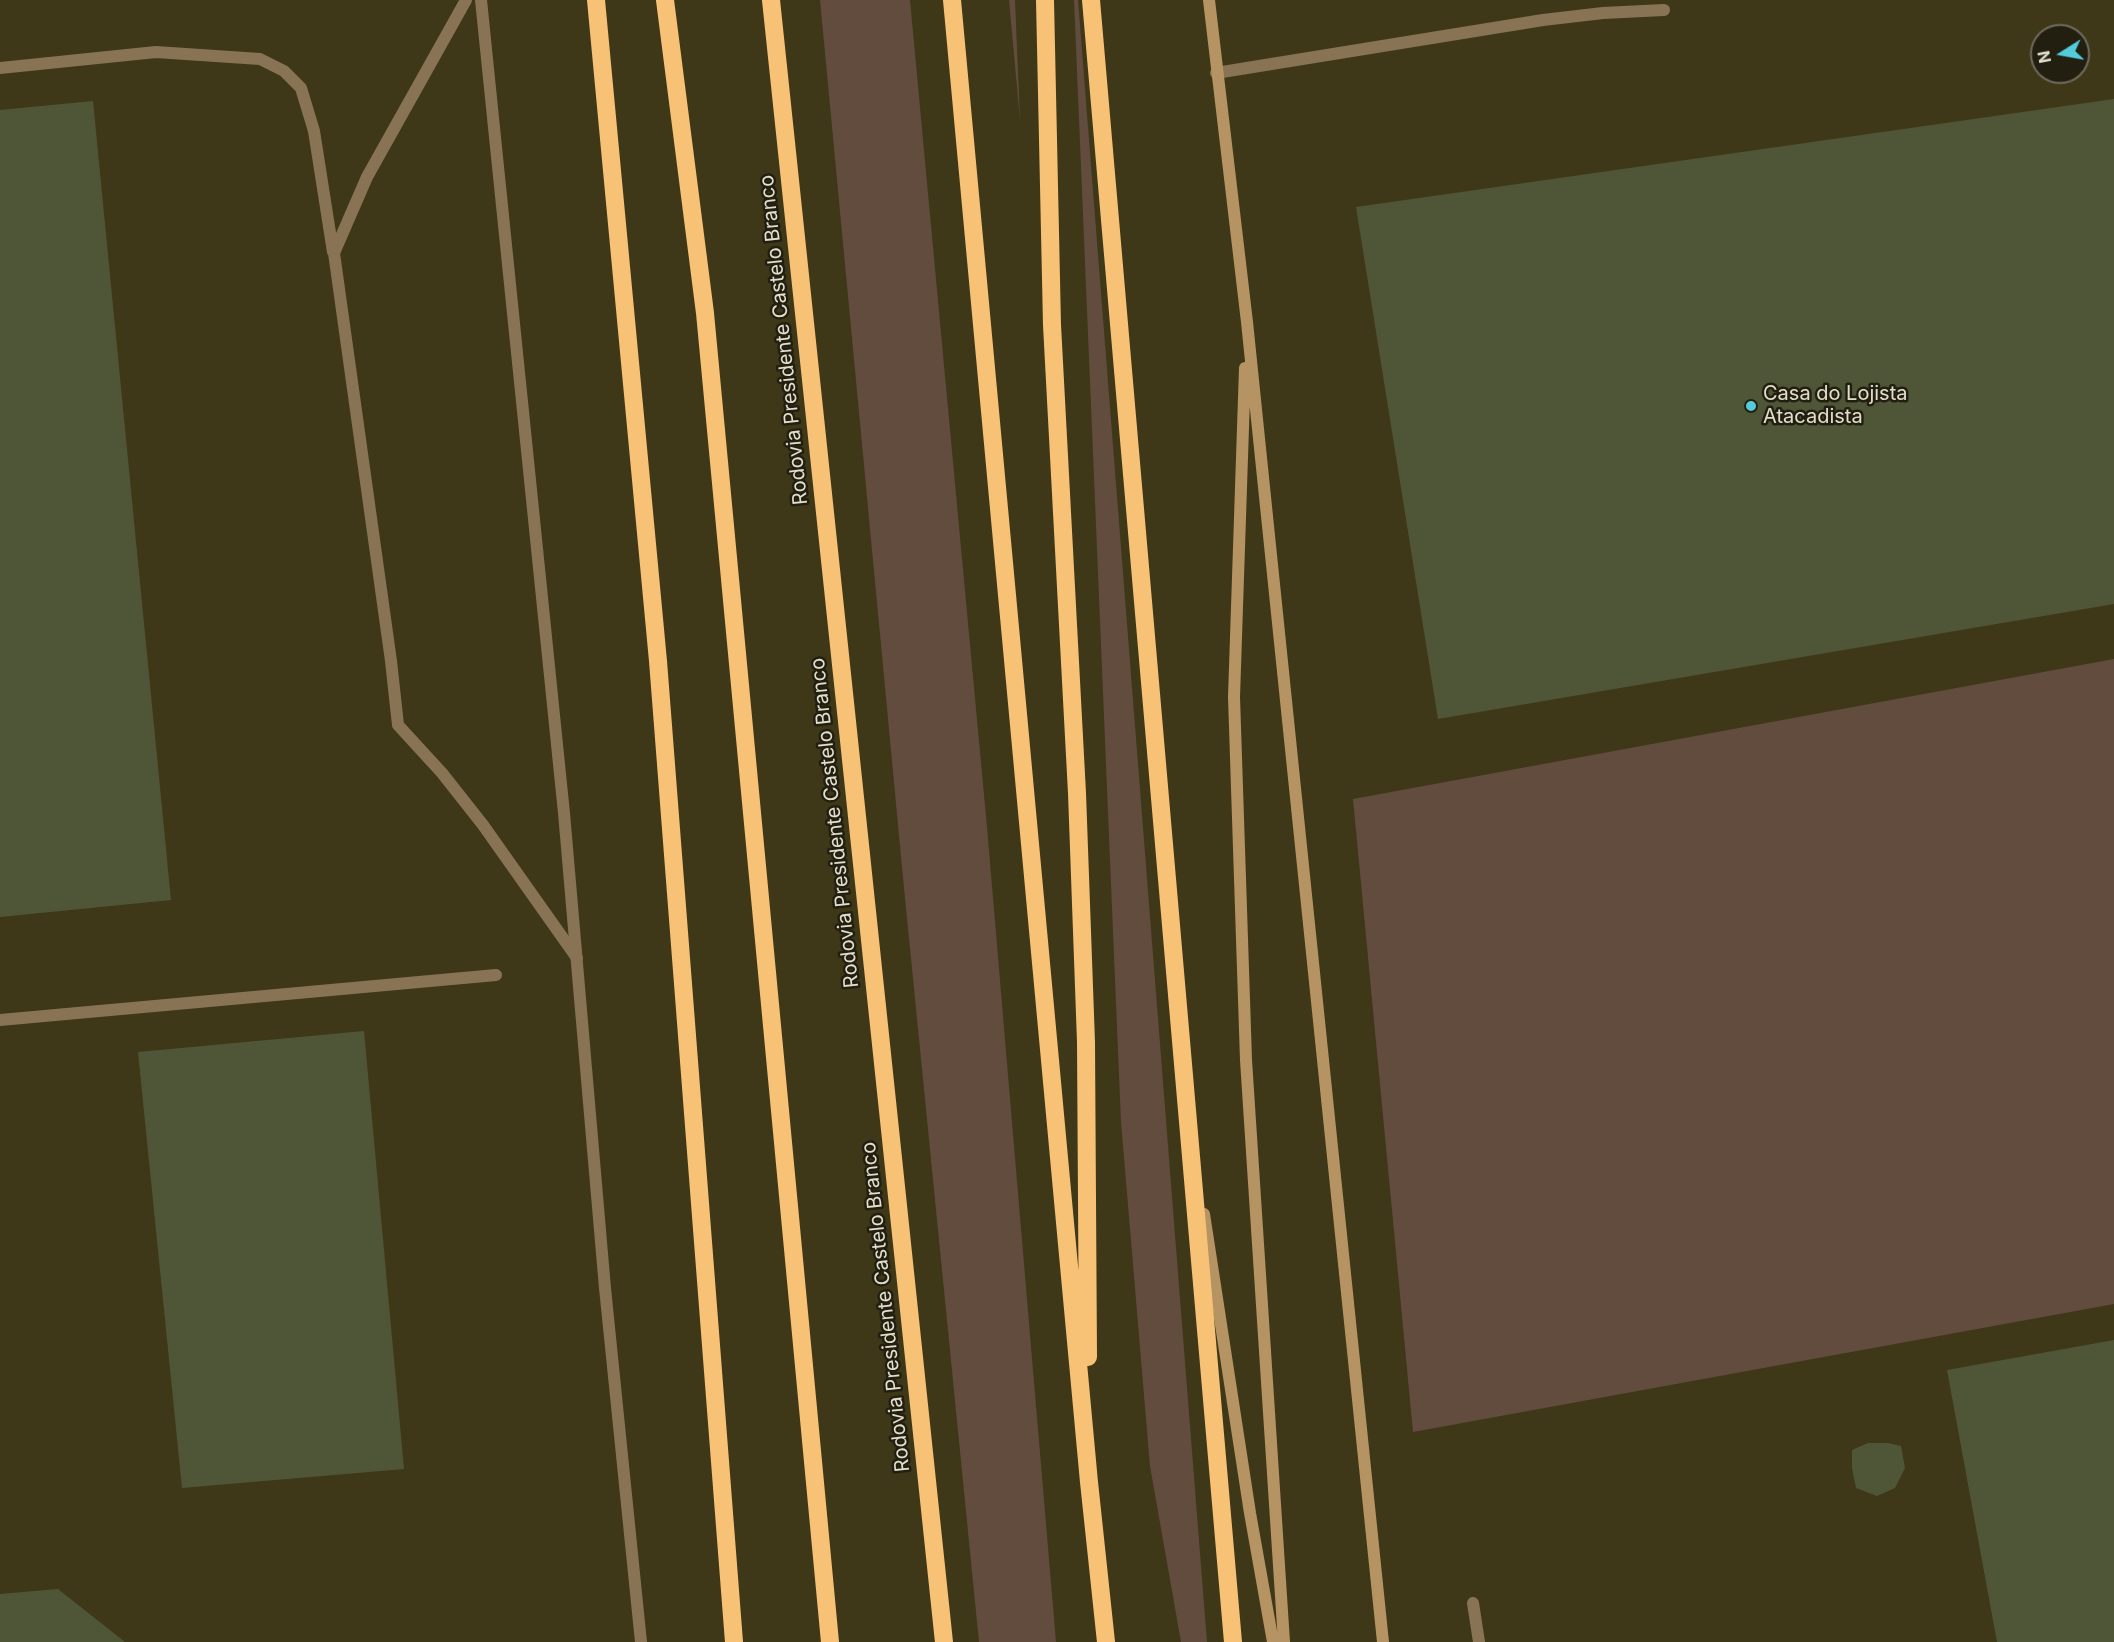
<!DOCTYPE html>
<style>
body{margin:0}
#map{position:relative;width:2114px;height:1642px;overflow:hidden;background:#3e3818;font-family:Inter,sans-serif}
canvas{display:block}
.north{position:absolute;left:2030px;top:24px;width:60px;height:60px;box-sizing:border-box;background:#221f11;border:2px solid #6f6b5c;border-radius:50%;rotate:259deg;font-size:16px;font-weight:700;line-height:24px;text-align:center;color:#e2decc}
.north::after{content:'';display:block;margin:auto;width:21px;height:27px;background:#53cbda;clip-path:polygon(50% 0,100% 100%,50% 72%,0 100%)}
</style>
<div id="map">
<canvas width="2114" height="1642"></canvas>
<div class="north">N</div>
</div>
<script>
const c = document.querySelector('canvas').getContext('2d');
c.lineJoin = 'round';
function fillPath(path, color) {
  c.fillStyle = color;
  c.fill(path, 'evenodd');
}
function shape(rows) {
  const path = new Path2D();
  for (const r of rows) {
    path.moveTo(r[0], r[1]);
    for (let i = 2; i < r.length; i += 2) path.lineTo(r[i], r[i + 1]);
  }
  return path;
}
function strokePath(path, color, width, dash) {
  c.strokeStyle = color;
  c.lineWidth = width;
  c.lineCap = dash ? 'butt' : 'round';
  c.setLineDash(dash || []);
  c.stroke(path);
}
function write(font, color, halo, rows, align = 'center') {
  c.font = font + ' Inter,sans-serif';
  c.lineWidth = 5;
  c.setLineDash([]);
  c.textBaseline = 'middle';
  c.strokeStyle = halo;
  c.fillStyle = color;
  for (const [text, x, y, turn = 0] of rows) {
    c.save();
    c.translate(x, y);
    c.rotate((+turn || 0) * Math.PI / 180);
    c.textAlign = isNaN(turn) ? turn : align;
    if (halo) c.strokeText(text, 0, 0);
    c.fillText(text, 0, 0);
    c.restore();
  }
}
fillPath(shape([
 [820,0,910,0,987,827,1056,1642,979,1642,904,888],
 [1009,0,1015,0,1020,120],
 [1074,0,1078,0,1207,1642,1181,1642,1150,1466,1121,1122],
 [2114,659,2114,1304,1413,1432,1353,799]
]), '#624c3e');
fillPath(shape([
 [2114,99,2114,604,1438,719,1356,207],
 [93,101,171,900,0,917,0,110],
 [364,1031,404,1469,182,1488,138,1052],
 [2114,1340,2114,1642,1997,1642,1947,1370],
 [1868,1443,1888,1443,1901,1446,1905,1468,1895,1488,1877,1496,1856,1488,1852,1468,1852,1450],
 [58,1589,125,1642,0,1642,0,1594]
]), '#4f5637');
strokePath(shape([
 [466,0,367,177,334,253,391,661,398,725,442,773,483,825,577,958],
 [0,68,156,52,260,59,284,71,301,88,314,131,333,252],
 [1216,73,1543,20,1603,13,1664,10],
 [0,1020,496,975],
 [1473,1603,1479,1642]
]), '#887355', 12);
strokePath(shape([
 [481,0,564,813,605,1288,641,1642]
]), '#887355', 12);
strokePath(shape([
 [1209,0,1247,322,1383,1642],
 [1245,368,1234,697,1246,1060,1284,1642],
 [1204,1214,1250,1513,1273,1642]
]), '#b59363', 12);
strokePath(shape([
 [596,0,658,661,734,1642],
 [665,0,705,313,830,1642],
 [771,0,944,1642],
 [952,0,1089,1482,1106,1642],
 [1045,0,1052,325,1077,793,1086,1042,1088,1357],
 [1091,0,1233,1642]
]), '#f7c276', 18);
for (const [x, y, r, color] of [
 [1751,406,6,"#53cbda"]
]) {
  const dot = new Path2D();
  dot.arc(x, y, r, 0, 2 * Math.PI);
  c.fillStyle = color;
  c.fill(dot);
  strokePath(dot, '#221f11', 2);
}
write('20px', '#e2decc', '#221f11', [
 ["Rodovia Presidente Castelo Branco",784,340,-96],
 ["Rodovia Presidente Castelo Branco",835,823,-96],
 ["Rodovia Presidente Castelo Branco",886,1307,-96]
]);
write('20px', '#e2decc', '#221f11', [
 ["Casa do Lojista",1763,394],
 ["Atacadista",1763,417]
], 'left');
</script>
